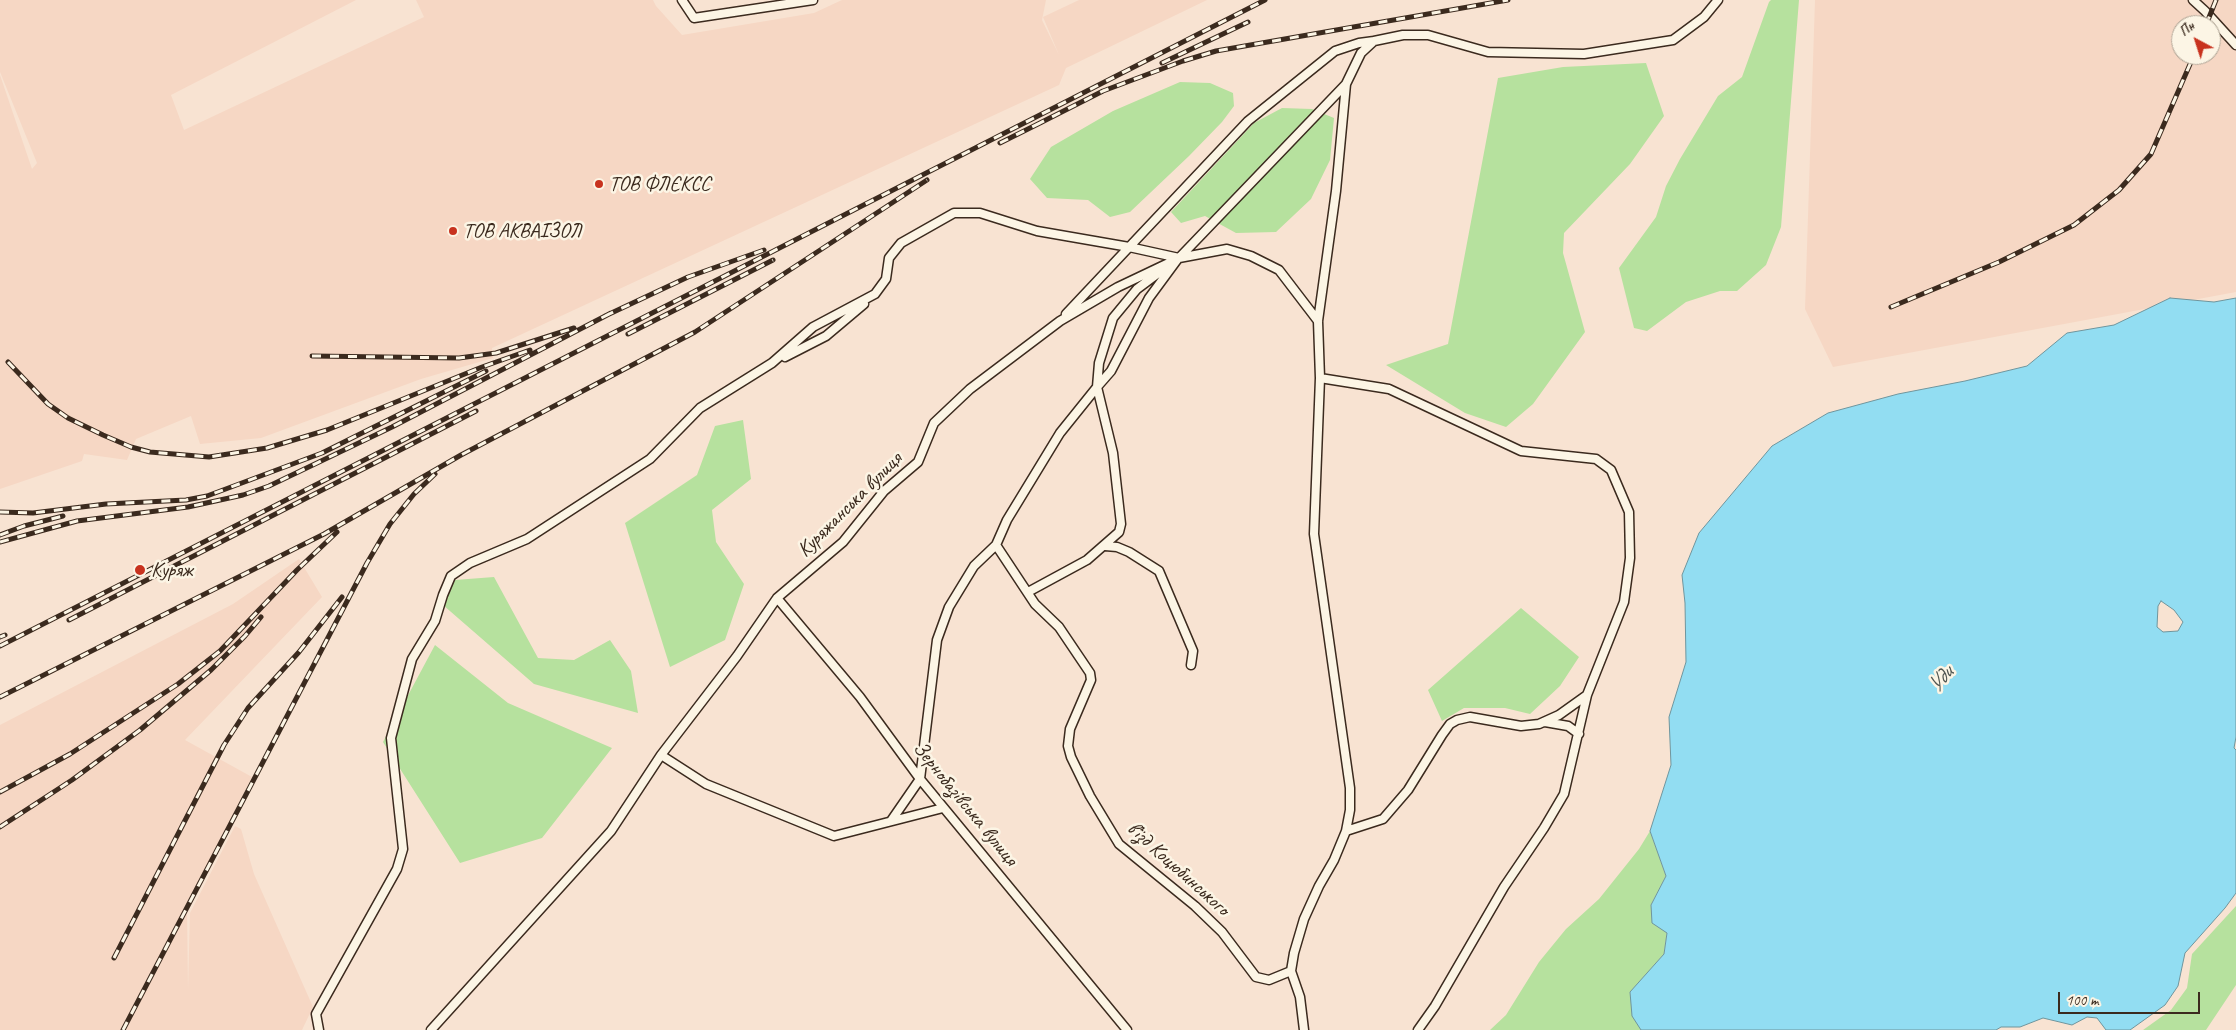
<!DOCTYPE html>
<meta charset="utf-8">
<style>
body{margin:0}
#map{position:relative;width:2236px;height:1030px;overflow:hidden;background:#f8e3d2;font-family:Caveat,sans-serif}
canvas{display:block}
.north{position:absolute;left:2171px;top:15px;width:50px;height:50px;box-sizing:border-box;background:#fcf5e5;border:1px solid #afa495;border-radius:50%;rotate:320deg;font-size:14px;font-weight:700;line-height:20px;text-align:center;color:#3b2a1e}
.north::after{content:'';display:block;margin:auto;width:18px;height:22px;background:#c8321e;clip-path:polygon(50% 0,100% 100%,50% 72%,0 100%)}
.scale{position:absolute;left:2058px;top:992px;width:142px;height:22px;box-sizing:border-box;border:2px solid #3b2a1e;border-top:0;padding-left:6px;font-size:15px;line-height:18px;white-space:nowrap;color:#3b2a1e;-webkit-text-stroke:4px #fcf5e5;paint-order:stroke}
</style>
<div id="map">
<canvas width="2236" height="1030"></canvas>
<div class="north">Пн</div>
<div class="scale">100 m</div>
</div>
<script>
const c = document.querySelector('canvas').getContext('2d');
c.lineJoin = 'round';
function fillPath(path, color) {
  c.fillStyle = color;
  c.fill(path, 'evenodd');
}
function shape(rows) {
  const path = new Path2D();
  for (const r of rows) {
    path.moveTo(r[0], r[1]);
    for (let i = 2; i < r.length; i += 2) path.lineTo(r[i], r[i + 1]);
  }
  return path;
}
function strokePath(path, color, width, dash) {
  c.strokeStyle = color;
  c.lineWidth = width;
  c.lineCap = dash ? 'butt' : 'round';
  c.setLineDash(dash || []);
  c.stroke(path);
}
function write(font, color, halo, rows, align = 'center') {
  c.font = font + ' Caveat,sans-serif';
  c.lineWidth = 5;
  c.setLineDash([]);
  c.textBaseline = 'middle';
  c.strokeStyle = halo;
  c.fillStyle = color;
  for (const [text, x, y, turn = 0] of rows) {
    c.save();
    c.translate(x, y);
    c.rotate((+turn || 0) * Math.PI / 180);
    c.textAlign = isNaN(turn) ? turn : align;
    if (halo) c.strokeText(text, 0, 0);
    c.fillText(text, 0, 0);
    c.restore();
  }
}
fillPath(shape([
 [0,0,356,0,171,95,184,130,424,17,416,0,653,0,656,6,682,35,814,13,842,0,1046,0,1042,20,1059,55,1043,17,1079,0,1207,0,1066,68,1059,85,492,348,493,358,421,379,261,438,200,444,191,416,136,439,127,460,84,454,82,461,0,489,0,75,32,169,37,163,0,72],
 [1815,0,2236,0,2236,292,1833,367,1805,309],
 [2181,25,2211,25,2211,55,2181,55],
 [299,559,322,597,185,740,252,777,187,907,188,990,190,913,235,826,241,829,254,874,313,1007,302,1030,0,1030,0,725,233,604]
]), '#f6d7c4');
fillPath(shape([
 [1771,0,1799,0,1781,227,1766,265,1737,291,1720,291,1686,302,1647,331,1634,328,1619,268,1656,217,1666,186,1680,159,1718,96,1742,77,1769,2],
 [1646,63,1664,116,1630,164,1564,233,1563,253,1585,332,1533,404,1506,427,1465,413,1386,365,1448,344,1498,78,1563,67],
 [1180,82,1210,83,1233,93,1234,106,1222,122,1189,156,1130,212,1110,217,1088,200,1047,198,1030,179,1051,147,1113,111],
 [1282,108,1312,109,1334,118,1330,160,1311,199,1276,232,1236,233,1205,216,1181,223,1171,212,1254,123],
 [743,420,751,479,712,510,716,542,744,584,725,640,670,667,625,523,697,475,715,426],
 [494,577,538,658,574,660,610,640,631,671,638,713,534,684,443,605,455,580],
 [1521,608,1579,657,1560,686,1530,714,1505,708,1464,708,1442,721,1428,690],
 [435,645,508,703,612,748,542,838,460,863,383,742],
 [1650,831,1666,876,1651,905,1667,933,1664,954,1630,993,1641,1030,1490,1030,1506,1015,1539,962,1566,929,1599,899,1639,849],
 [2236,906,2236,985,2206,1030,2143,1030,2171,1010,2187,988,2192,954]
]), '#b6e19e');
const water = shape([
 [2170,298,2214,302,2236,298,2236,737,2234,748,2236,750,2236,893,2225,908,2185,953,2178,986,2165,1005,2130,1030,2106,1030,2097,1018,2087,1017,2072,1025,2043,1018,2020,1027,2001,1027,1996,1030,1641,1030,1632,1016,1630,992,1664,954,1667,933,1652,923,1651,905,1666,876,1650,831,1671,765,1669,717,1686,662,1685,603,1682,575,1699,533,1772,446,1828,413,1898,394,1965,381,2027,366,2067,333,2114,325,2170,298],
 [2161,601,2174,610,2183,622,2178,631,2163,632,2157,627,2158,606,2161,601]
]);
fillPath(water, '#92ddf2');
strokePath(water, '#6f959d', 1);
const minor = shape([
 [682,0,694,18,813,0],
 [2193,0,2205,11,2236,45],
 [1066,314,1248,121,1335,51,1359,43,1374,41],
 [785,357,826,336,864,304],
 [1320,378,1389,389,1521,451,1596,459,1611,470,1629,512,1630,558,1624,602,1587,695,1564,794,1544,828,1504,887,1435,1006,1418,1030],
 [996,545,1035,604,1059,627,1090,673,1091,680,1070,729,1068,746,1071,757,1090,796,1119,844,1195,906,1222,932,1256,977,1269,980,1291,971],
 [1105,546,1117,547,1129,552,1159,571,1193,651,1191,665],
 [1028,592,1087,560,1119,532,1121,524,1113,453,1097,387,1111,371,1149,298,1177,260],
 [777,598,860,697,920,779,1127,1030],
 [1545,722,1568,726,1579,734],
 [661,755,706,784,834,836,943,808],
 [891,821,920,779,937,640,949,607,974,566,996,545,1007,520,1060,433,1097,387,1099,363,1113,318,1137,289,1165,268],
 [1346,831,1383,819,1408,790,1442,735,1450,724,1457,720,1470,717,1521,726,1539,724,1559,715,1587,695],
 [319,1030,316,1014,397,869,403,849,391,738,412,659,435,621,443,595,451,576,470,563,527,539,650,459,700,408,772,363,813,327,875,294,886,279,889,258,901,243,954,213,980,213,1037,231,1129,247,1179,258,1227,249,1251,256,1279,270,1318,321],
 [431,1030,611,831,661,755,737,656,777,598,843,542,884,491,918,462,934,423,970,389,1060,321,1118,287,1179,258,1346,84],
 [1304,1030,1300,997,1291,971,1294,953,1304,919,1319,886,1334,860,1346,831,1350,810,1350,788,1314,534,1320,378,1318,321,1336,191,1346,84,1361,53,1374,41,1403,35,1428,35,1488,52,1584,54,1673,40,1704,17,1718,0]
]);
strokePath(minor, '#3b2a1e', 11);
strokePath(minor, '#fcf5e5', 8);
const rail = shape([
 [2206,25,2216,0],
 [1162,63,1248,22],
 [1036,125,1103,91,1183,61,1216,51,1508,0],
 [1000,143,1042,122],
 [1891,307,1999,262,2074,225,2119,190,2151,154,2194,55],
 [605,316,688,277,764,250],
 [628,334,773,260],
 [312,356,459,358,496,353,574,328],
 [8,362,48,404,68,418,103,435,131,447,150,452,209,457,267,448,327,430,482,367,530,350],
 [0,512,33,513,106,504,186,500,207,496,322,453,486,371],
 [0,535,24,526,63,516],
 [0,542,77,521,188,507,243,495,269,486,392,427,611,313],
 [69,620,476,411],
 [0,637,5,635],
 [0,646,1265,0],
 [0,697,324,534,461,455,695,332,927,180],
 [0,792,70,754,178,684,220,651,297,570,337,532],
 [0,827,72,780,140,730,211,670,245,636,261,617],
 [114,958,224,745,248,708,299,652,342,597],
 [123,1030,367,563,390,524,414,494,435,474]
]);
strokePath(rail, '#3b2a1e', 5);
strokePath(rail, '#fcf5e5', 3, [9]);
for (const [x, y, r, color] of [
 [599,184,5,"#c8321e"],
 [453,231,5,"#c8321e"],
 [140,570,6,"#c8321e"]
]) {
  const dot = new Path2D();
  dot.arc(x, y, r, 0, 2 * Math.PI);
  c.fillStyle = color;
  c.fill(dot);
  strokePath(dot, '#fcf5e5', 2);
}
write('21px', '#3b2a1e', '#fcf5e5', [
 ["ТОВ ФЛЄКСС",609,184],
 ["ТОВ АКВАІЗОЛ",463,231],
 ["Куряж",151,570]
], 'left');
write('21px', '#3b2a1e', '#fcf5e5', [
 ["Куряжанська вулиця",850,505,-45],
 ["Зернобазівська вулиця",965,804,51],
 ["в’їзд Коцюбинського",1178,869,42]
]);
write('italic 22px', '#515753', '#fcf5e5', [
 ["Уди",1941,680,-51]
]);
</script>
